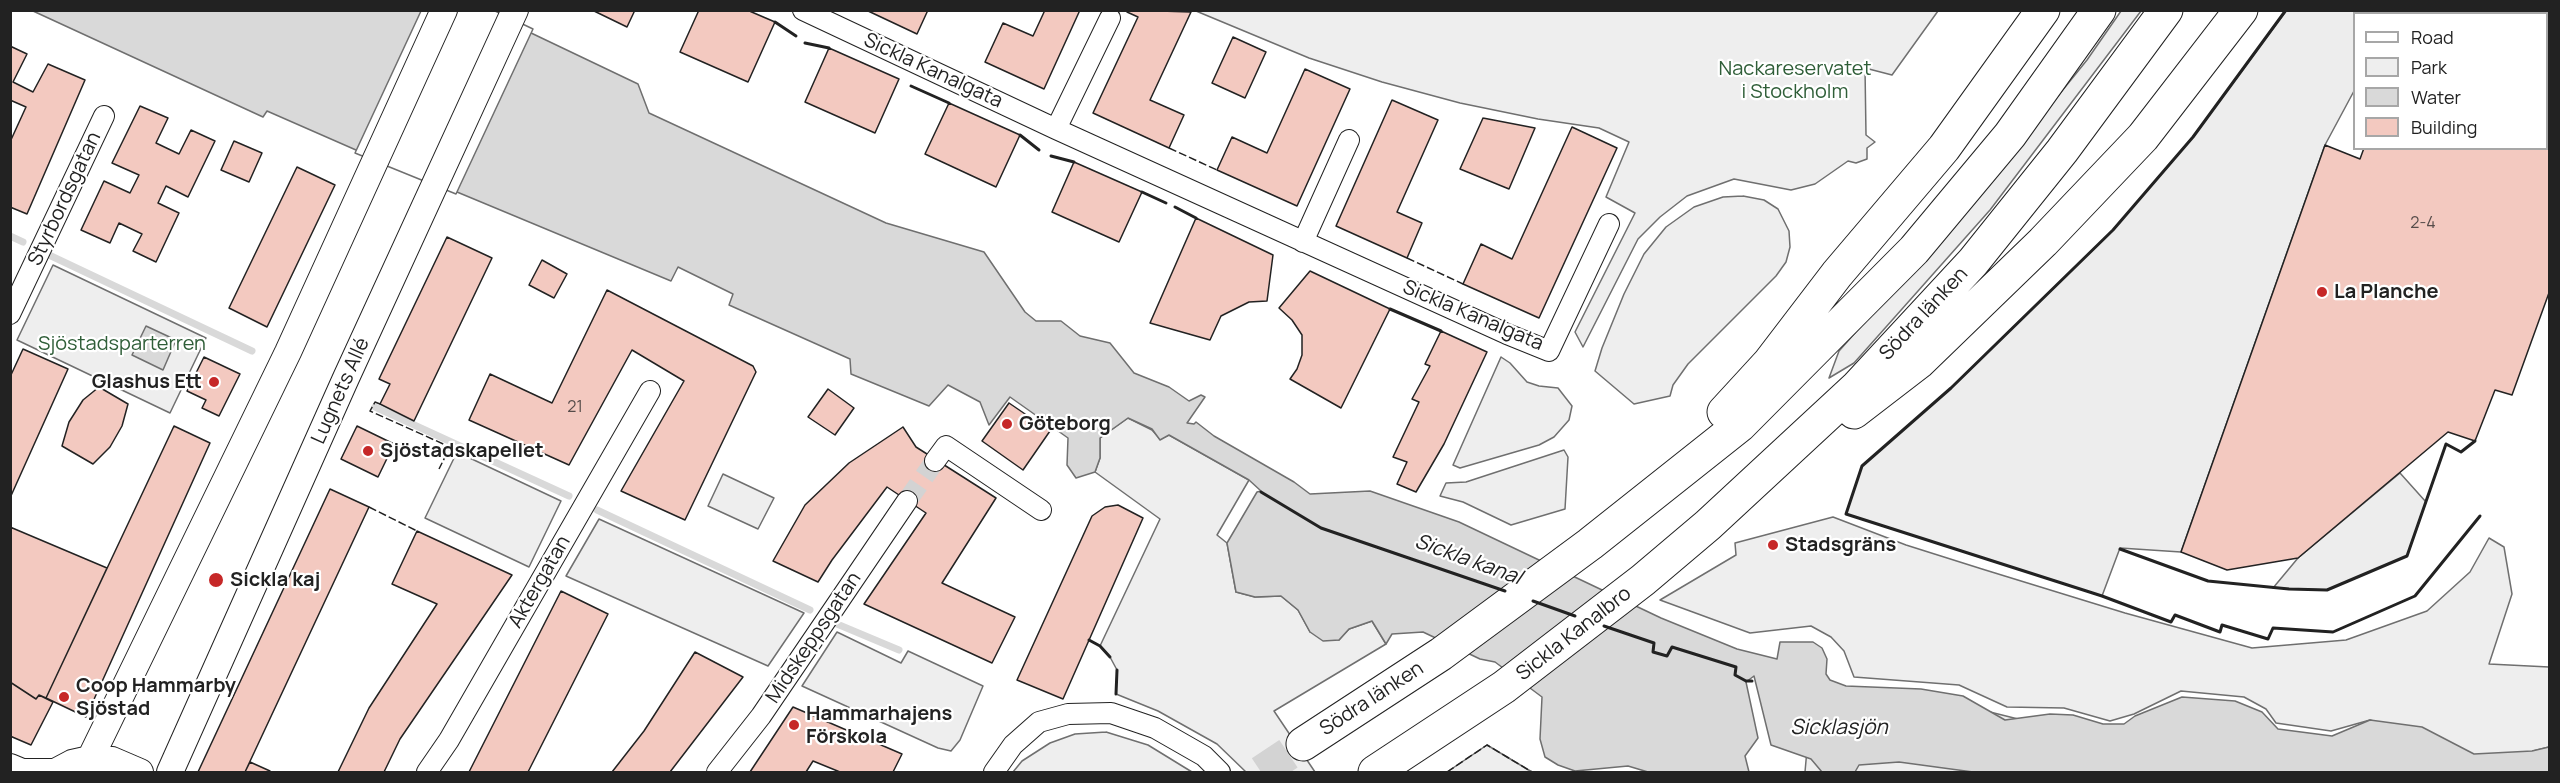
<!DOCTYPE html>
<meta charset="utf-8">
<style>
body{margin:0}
#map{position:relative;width:2560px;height:783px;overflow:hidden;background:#fff;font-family:Manrope,sans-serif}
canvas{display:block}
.frame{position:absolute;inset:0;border:12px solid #222;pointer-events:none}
.legend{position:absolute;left:2353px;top:12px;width:195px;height:138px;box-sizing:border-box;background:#fff;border:2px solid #a7a7a7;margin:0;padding:8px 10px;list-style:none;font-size:18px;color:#222}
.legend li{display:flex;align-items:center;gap:12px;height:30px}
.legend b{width:30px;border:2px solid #a7a7a7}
</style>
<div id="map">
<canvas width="2560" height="783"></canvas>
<div class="frame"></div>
<ul class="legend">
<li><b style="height:8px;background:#fff"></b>Road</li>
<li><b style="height:16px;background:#eee"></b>Park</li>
<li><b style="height:16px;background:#d9d9d9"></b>Water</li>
<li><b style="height:16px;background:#f3c9c0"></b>Building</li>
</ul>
</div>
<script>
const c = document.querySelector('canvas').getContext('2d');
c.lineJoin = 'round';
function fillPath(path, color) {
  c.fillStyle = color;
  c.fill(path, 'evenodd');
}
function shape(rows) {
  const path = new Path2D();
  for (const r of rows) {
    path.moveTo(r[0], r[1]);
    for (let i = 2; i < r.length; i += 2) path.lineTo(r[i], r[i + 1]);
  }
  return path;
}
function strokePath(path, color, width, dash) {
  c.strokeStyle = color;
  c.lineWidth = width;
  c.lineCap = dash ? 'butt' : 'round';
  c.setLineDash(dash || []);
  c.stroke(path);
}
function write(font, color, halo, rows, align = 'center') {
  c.font = font + ' Manrope,sans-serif';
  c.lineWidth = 4.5;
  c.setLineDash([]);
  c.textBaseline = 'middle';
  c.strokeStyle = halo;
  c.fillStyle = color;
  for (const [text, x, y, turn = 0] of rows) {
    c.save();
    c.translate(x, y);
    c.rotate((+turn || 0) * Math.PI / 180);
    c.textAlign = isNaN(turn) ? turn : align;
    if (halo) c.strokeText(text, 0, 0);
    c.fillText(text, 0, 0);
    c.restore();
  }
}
const green = shape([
 [1196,11,1937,10,1938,11,1892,75,1865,68,1866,135,1875,142,1867,148,1867,159,1856,163,1848,161,1815,184,1791,190,1734,179,1687,196,1660,217,1638,239,1583,347,1575,332,1635,213,1606,197,1629,142,1599,128,1538,119,1460,103,1382,82,1309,58,1196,11],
 [2121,11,2141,11,1990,210,1854,363,1829,378,1839,351,1977,196,2087,60,2121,11],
 [1743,196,1764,200,1778,209,1789,231,1790,247,1786,262,1776,276,1688,364,1673,385,1670,396,1634,404,1595,371,1602,348,1624,294,1644,254,1666,227,1694,207,1723,197,1743,196],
 [53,265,206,338,170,413,17,340,53,265],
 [1501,357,1510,363,1527,382,1539,386,1558,388,1572,406,1569,420,1554,437,1539,445,1460,468,1453,465,1501,357],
 [1128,418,1152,430,1160,439,1169,435,1249,480,1217,535,1227,543,1236,592,1255,597,1281,596,1298,610,1310,632,1339,640,1349,629,1372,621,1386,644,1274,711,1315,772,1246,772,1217,744,1158,711,1116,694,1117,670,1110,657,1100,646,1160,519,1095,472,1100,458,1100,438,1128,418],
 [1564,450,1568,457,1565,509,1511,525,1463,502,1440,496,1446,483,1466,482,1564,450],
 [457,452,561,501,529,567,425,518,457,452],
 [723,474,774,498,758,529,708,506,723,474],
 [1833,517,1906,545,1982,569,2125,613,2252,648,2346,640,2427,611,2470,572,2489,538,2504,547,2512,594,2489,664,2549,667,2549,747,2533,751,2549,772,1805,772,1808,738,1918,694,2034,723,2461,748,2370,720,2331,731,2276,723,2266,709,2244,697,2181,691,2134,714,2110,721,2064,708,2007,707,1959,685,1854,677,1844,651,1831,637,1811,626,1750,633,1660,600,1736,555,1735,543,1833,517],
 [599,519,804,613,768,666,566,576,599,519],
 [837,632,901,663,908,651,983,686,960,740,951,751,938,748,802,686,837,632],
 [1106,732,1148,745,1192,772,1013,772,1022,761,1050,743,1075,734,1106,732],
 [1487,745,1532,772,1447,772,1487,745]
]);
fillPath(green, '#eee');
strokePath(green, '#6f6f6f', 1.5);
const parking = shape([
 [2286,11,2418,11,2417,14,2354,14,2354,91,2325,145,2181,552,2120,548,2102,596,1846,514,1862,466,1951,388,2112,231,2193,137,2286,11],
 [2400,473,2426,502,2407,556,2327,590,2273,588,2298,558,2400,473]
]);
fillPath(parking, '#ededed');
strokePath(parking, '#6f6f6f', 1.5);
const water = shape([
 [33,11,485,11,638,84,649,113,886,223,984,252,1025,312,1036,321,1061,321,1080,336,1110,343,1134,373,1169,387,1189,401,1201,395,1205,397,1187,423,1194,424,1196,422,1214,436,1294,482,1310,494,1370,491,1459,522,1661,618,1737,649,1777,659,1780,642,1813,642,1822,648,1827,659,1826,674,1830,680,1846,686,1921,689,1963,696,2005,720,2050,714,2073,715,2103,724,2124,724,2135,716,2182,697,2235,701,2262,712,2278,729,2332,736,2370,720,2422,727,2474,754,2532,751,2549,747,2549,772,1973,772,1899,762,1859,765,1855,772,1822,772,1811,759,1771,745,1754,676,1746,682,1758,738,1745,756,1749,772,1648,772,1628,766,1575,771,1558,765,1545,757,1540,739,1542,697,1495,662,1480,659,1423,632,1392,634,1386,644,1372,621,1349,629,1339,640,1323,641,1310,632,1298,610,1281,596,1255,597,1236,592,1227,543,1257,492,1261,491,1249,480,1169,435,1160,440,1152,429,1128,418,1100,438,1100,458,1095,472,1076,478,1067,465,1068,438,1010,397,989,425,980,402,948,385,929,406,851,374,850,359,729,305,733,294,678,267,671,281,356,150,267,111,263,117,33,11],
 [146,326,176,340,163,370,132,355,146,326]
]);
fillPath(water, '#d9d9d9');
strokePath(water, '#6f6f6f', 1.5);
const pier = shape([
 [493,10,533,29,456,194,355,153,421,11,493,10]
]);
fillPath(pier, '#fff');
strokePath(pier, '#6f6f6f', 1.5);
strokePath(shape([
 [10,236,23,242],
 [49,255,252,351],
 [375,407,569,496],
 [597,510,810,610],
 [837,624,899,650]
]), '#d9d9d9', 7);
const building = shape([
 [592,10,635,10,627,27,592,10],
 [699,10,747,10,775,22,748,82,680,52,699,10],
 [866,10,928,10,917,34,866,10],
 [1045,10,1080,10,1044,89,985,62,1003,23,1033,36,1045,10],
 [1128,10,1191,12,1150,100,1184,115,1169,148,1093,113,1138,17,1127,12,1128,10],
 [2418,10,2550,10,2550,290,2512,395,2495,390,2475,441,2448,432,2298,558,2227,570,2181,552,2325,145,2360,159,2364,148,2546,148,2546,14,2417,14,2418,10],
 [1233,37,1266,52,1245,98,1212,83,1233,37],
 [10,46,27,54,13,82,33,92,48,64,85,80,27,214,10,207,10,142,26,107,10,100,10,46],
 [829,48,899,79,875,133,805,102,829,48],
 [1305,69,1350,89,1297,206,1217,170,1232,137,1267,153,1305,69],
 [1392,100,1438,120,1397,212,1422,223,1407,258,1336,226,1392,100],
 [949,103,1020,135,996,187,925,154,949,103],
 [140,106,168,118,156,143,179,154,191,130,215,141,188,197,166,186,158,203,179,213,156,262,133,251,142,234,119,223,110,243,81,230,104,181,130,193,139,175,112,163,140,106],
 [1483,118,1535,128,1509,189,1460,169,1483,118],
 [1572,127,1617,148,1539,318,1463,284,1481,244,1512,259,1572,127],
 [234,141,262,153,249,182,221,170,234,141],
 [1074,162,1142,192,1119,242,1052,212,1074,162],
 [297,167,335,185,267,327,229,308,297,167],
 [1196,218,1273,255,1267,301,1249,302,1221,316,1210,340,1150,323,1196,218],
 [447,237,492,258,414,421,380,404,390,384,379,379,447,237],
 [542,260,567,274,554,298,529,285,542,260],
 [1310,271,1390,309,1341,408,1290,379,1297,369,1302,355,1302,335,1292,320,1279,308,1310,271],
 [607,290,753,366,756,372,685,520,621,491,684,381,632,350,569,465,469,420,490,374,552,403,607,290],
 [1441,331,1487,352,1444,444,1416,492,1397,484,1407,462,1393,457,1419,402,1412,399,1430,366,1425,364,1441,331],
 [23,349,68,369,10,498,10,377,23,349],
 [204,357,240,374,219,416,202,408,206,400,187,391,204,357],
 [99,387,128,404,122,426,110,447,93,464,62,446,69,422,83,400,99,387],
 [828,389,854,408,835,435,808,417,828,389],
 [1009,403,1050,431,1023,470,982,441,1009,403],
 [174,426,210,443,86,717,46,698,174,426],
 [357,426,394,444,378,477,341,459,357,426],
 [903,427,916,447,996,498,942,583,1015,617,992,663,864,604,926,513,887,487,832,560,818,582,773,561,805,505,849,463,903,427],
 [330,489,369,507,245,772,198,772,330,489],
 [1118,505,1143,518,1063,699,1017,680,1092,516,1105,507,1118,505],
 [10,527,107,568,46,698,39,695,36,699,10,682,10,527],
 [417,531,512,575,400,739,384,772,338,772,369,708,437,604,392,584,417,531],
 [561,591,608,614,528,772,469,772,561,591],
 [695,652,743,677,670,772,612,772,644,731,695,652],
 [10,682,36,699,39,695,53,702,31,745,10,736,10,682],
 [793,707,902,754,893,772,840,772,813,761,806,772,750,772,793,707],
 [250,762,270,771,269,772,245,772,250,762]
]);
fillPath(building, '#f3c9c0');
strokePath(building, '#222', 1.5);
strokePath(shape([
 [907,501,935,461]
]), '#d3d3d3', 20, [20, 10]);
strokePath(shape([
 [1261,772,1303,744]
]), '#d3d3d3', 33, [33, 16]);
const minor = shape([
 [803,10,1056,129,1507,334,1549,351,1609,224],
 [1056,129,1110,18],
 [1303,242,1349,140],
 [10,314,104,116],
 [935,461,946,446,1041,510],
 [427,772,449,740,650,391],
 [717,772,761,716,907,501],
 [994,772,1013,745,1039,722,1068,714,1111,713,1155,728,1204,756,1220,772]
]);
const tertiary = shape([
 [90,759,288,352,444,10],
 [10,767,22,772,55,772],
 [55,772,72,763,90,759,112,760,140,772],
 [170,772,346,378,515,10]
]);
const motorway = shape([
 [1724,412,1769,363,1837,274,1944,148,2043,10],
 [1854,412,1919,362,2043,242,2143,137,2241,10],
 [1303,744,1441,654,1590,544,1740,425,1914,250,2010,135,2099,10],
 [1375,772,1504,687,1643,580,1708,525,1858,386,1973,262,2062,151,2166,10]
]);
strokePath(minor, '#222', 22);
strokePath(tertiary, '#222', 28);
strokePath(motorway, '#222', 35);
strokePath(minor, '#fff', 20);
strokePath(tertiary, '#fff', 26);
strokePath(motorway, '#fff', 33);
strokePath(shape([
 [1169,148,1217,170],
 [1407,258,1463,284],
 [380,404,375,402,370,411,450,447,439,469],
 [369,507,417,531],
 [1447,772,1487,745,1532,772]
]), '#222', 1.5, [8, 3]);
strokePath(shape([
 [2286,10,2193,137,2113,230,1951,388,1862,466,1846,514,2102,596,2171,622,2175,615,2220,632,2222,625,2268,639,2273,628,2333,632,2415,596,2480,516],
 [775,22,796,36],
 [805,43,829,48],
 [911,86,949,103],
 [1020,135,1039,150],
 [1051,156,1074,162],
 [1142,192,1166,203],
 [1175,207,1196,218],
 [1390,309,1441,331],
 [1261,492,1321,528,1505,591],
 [2120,549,2208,581,2289,589,2327,590,2407,556,2446,444,2461,452,2475,441],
 [1533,601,1575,616],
 [1604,626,1654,643,1653,652,1667,656,1672,647,1736,667,1735,675,1746,681,1752,681],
 [1089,640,1100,646,1110,657],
 [1116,694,1117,670]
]), '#222', 3);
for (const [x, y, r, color] of [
 [2322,292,6,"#c62828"],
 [214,382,6,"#c62828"],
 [1007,424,6,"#c62828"],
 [368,451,6,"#c62828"],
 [1773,545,6,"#c62828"],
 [216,580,8,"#c62828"],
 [64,697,6,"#c62828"],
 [794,725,6,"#c62828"]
]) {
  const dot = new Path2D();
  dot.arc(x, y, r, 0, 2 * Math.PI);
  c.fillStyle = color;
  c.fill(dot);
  strokePath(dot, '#fff', 2);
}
write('16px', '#564c4a', null, [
 ["2-4",2423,224],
 ["21",575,408]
]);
write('20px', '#2f5e38', '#fff', [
 ["Nackareservatet",1795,69],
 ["i Stockholm",1795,92],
 ["Sjöstadsparterren",122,344]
]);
write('20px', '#222', '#fff', [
 ["Sickla Kanalgata",933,71,25],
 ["Styrbordsgatan",65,199,-65],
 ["Södra länken",1924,314,-47],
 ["Sickla Kanalgata",1473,316,23],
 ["Lugnets Allé",341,391,-66],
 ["Aktergatan",540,582,-60],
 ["Sickla Kanalbro",1574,634,-38],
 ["Midskeppsgatan",814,638,-56],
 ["Södra länken",1372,699,-33]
]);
write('bold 20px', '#222', '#fff', [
 ["La Planche",2334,292],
 ["Glashus Ett",202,382,"right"],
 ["Göteborg",1019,424],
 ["Sjöstadskapellet",380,451],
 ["Stadsgräns",1785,545],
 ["Sickla kaj",230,580],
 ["Coop Hammarby",76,686],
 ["Sjöstad",76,709],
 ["Hammarhajens",806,714],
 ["Förskola",806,737]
], 'left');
write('italic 21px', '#222', '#fff', [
 ["Sickla kanal",1468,560,20],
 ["Sicklasjön",1839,728]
]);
</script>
